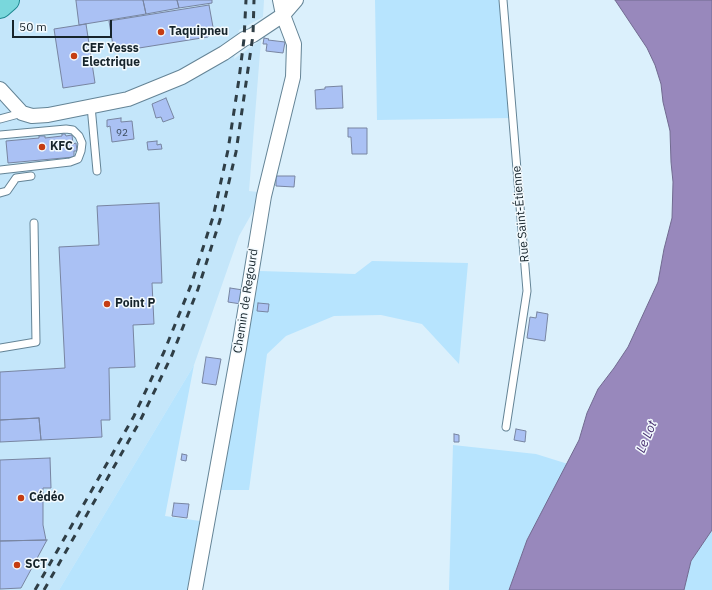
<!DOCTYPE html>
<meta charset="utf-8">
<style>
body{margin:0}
#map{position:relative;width:712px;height:590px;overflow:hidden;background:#dbf0fc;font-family:"IBM Plex Sans",sans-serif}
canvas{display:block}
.scale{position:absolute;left:12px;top:20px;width:100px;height:18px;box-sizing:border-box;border:2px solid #16242b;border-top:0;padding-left:5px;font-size:12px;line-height:14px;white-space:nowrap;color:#16242b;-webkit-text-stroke:3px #f3fafe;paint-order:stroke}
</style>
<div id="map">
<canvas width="712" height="590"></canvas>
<div class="scale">50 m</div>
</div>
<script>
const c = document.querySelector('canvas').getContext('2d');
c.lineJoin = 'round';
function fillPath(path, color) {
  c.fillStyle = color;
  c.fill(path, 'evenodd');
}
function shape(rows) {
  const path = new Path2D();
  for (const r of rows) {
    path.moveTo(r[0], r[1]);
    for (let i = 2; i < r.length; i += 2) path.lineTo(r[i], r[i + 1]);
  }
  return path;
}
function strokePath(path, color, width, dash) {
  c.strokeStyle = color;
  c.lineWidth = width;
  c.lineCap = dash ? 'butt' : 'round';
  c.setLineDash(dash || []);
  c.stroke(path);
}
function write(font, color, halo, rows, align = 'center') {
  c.font = font + ' "IBM Plex Sans",sans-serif';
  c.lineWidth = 3;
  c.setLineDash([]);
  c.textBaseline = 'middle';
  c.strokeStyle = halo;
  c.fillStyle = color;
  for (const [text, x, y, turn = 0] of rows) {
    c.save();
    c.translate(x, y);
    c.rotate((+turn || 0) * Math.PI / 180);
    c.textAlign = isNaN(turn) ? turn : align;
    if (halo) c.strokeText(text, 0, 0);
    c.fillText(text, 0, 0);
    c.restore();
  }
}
fillPath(shape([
 [0,0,264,0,263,17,239,30,234,59,261,40,249,191,258,192,256,206,239,236,194,365,59,590,0,590]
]), '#c4e6fa');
fillPath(shape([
 [375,0,501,0,511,118,377,120],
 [372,261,468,263,459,364,422,324,381,315,334,316,286,336,267,354,249,490,221,490,260,271,355,274],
 [194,365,165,516,200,521,187,590,59,590],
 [453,445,536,454,568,464,527,540,509,590,449,590],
 [712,530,712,590,684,590,691,561]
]), '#b7e4fe');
const water = shape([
 [615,0,712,0,712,530,691,561,684,590,509,590,527,540,579,440,587,413,598,389,614,368,628,347,658,282,664,249,672,218,673,182,671,162,670,131,663,102,661,84,655,65,647,48,615,0]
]);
fillPath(water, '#9888bc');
strokePath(water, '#716a90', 1);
const building = shape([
 [76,0,143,0,146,14,79,25,76,1,76,0],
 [143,0,177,0,179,8,146,14,143,0],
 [177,0,212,0,212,3,179,8,177,0],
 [209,5,213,27,208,37,114,52,109,21,209,5],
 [86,24,95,83,63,88,54,29,86,24],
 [264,38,269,39,268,40,285,42,283,53,266,51,267,44,263,44,264,38],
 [342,86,343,108,316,109,315,90,325,89,325,87,342,86],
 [166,98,174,118,163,122,161,117,156,118,152,104,166,98],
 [121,118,121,122,132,121,134,139,112,142,110,126,107,127,107,120,121,118],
 [348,128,367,128,367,154,352,154,351,137,348,137,348,128],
 [62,134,65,134,66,136,72,135,73,144,76,143,77,151,74,151,74,157,8,163,6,141,39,138,39,136,45,136,45,138,62,136,62,134],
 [157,141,157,145,161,144,162,149,148,150,147,142,157,141],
 [276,176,295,176,294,187,276,186,276,176],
 [159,203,162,283,152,283,154,324,133,325,135,367,109,368,110,420,101,420,102,437,41,440,39,418,0,420,0,372,65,368,59,247,99,245,97,206,159,203],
 [230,288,243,290,241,304,228,302,230,288],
 [258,303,269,304,268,312,257,311,258,303],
 [537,312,548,314,545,341,527,338,530,317,536,318,537,312],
 [206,357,221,359,216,385,202,383,206,357],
 [39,418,41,440,0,442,0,420,39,418],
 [516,429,526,431,525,442,514,440,516,429],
 [454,434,459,435,459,442,454,442,454,434],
 [182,454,187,455,186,461,181,460,182,454],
 [50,458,51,488,43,488,43,525,46,540,0,541,0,460,50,458],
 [174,503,189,504,187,518,172,516,174,503],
 [47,540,21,588,0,589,0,541,47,540]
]);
fillPath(building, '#aac1f4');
strokePath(building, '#7885a1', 1);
const lane = shape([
 [503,0,527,291,506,427],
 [91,106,97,171],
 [0,119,22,113],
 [0,135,66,129,73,130,79,136,82,143,81,151,78,159,70,162,0,170],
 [0,193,7,191,16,178,31,176],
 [0,348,36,342,34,223]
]);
const street = shape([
 [0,89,22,113,32,116,48,115,128,99,182,77,224,53,244,39,253,35,283,15,296,0],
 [195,590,239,348,264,196,293,77,294,44,283,15,280,0]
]);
const primary = shape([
 [0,7,8,0]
]);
strokePath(lane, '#648496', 9);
strokePath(street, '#648496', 16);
strokePath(primary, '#1c878f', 24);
strokePath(lane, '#fff', 7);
strokePath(street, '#fff', 14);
strokePath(primary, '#79d7dc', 22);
strokePath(shape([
 [35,590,134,416,164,352,191,285,213,217,228,150,239,79,244,39,246,0],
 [44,590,140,421,172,355,198,289,220,220,236,152,253,35,254,0]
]), '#2f3e46', 3, [7, 7]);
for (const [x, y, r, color] of [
 [161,32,4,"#c53d12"],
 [74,56,4,"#c53d12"],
 [42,147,4,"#c53d12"],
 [107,304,4,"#c53d12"],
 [21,498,4,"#c53d12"],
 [17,565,4,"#c53d12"]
]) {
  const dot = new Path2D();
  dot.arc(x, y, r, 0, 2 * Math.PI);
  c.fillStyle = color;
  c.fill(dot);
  strokePath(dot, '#f3fafe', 1.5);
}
write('10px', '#3b4b5d', null, [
 ["92",122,133]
]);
write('bold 12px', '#16242b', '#f3fafe', [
 ["Taquipneu",169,32],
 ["CEF Yesss",82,49],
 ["Electrique",82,63],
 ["KFC",50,147],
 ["Point P",115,304],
 ["Cédéo",29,498],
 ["SCT",25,565]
], 'left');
write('12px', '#16242b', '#f3fafe', [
 ["Rue Saint-Étienne",521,214,-95],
 ["Chemin de Regourd",246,301,-81]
]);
write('italic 13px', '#472f6f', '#f3fafe', [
 ["Le Lot",647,437,-67]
]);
</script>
